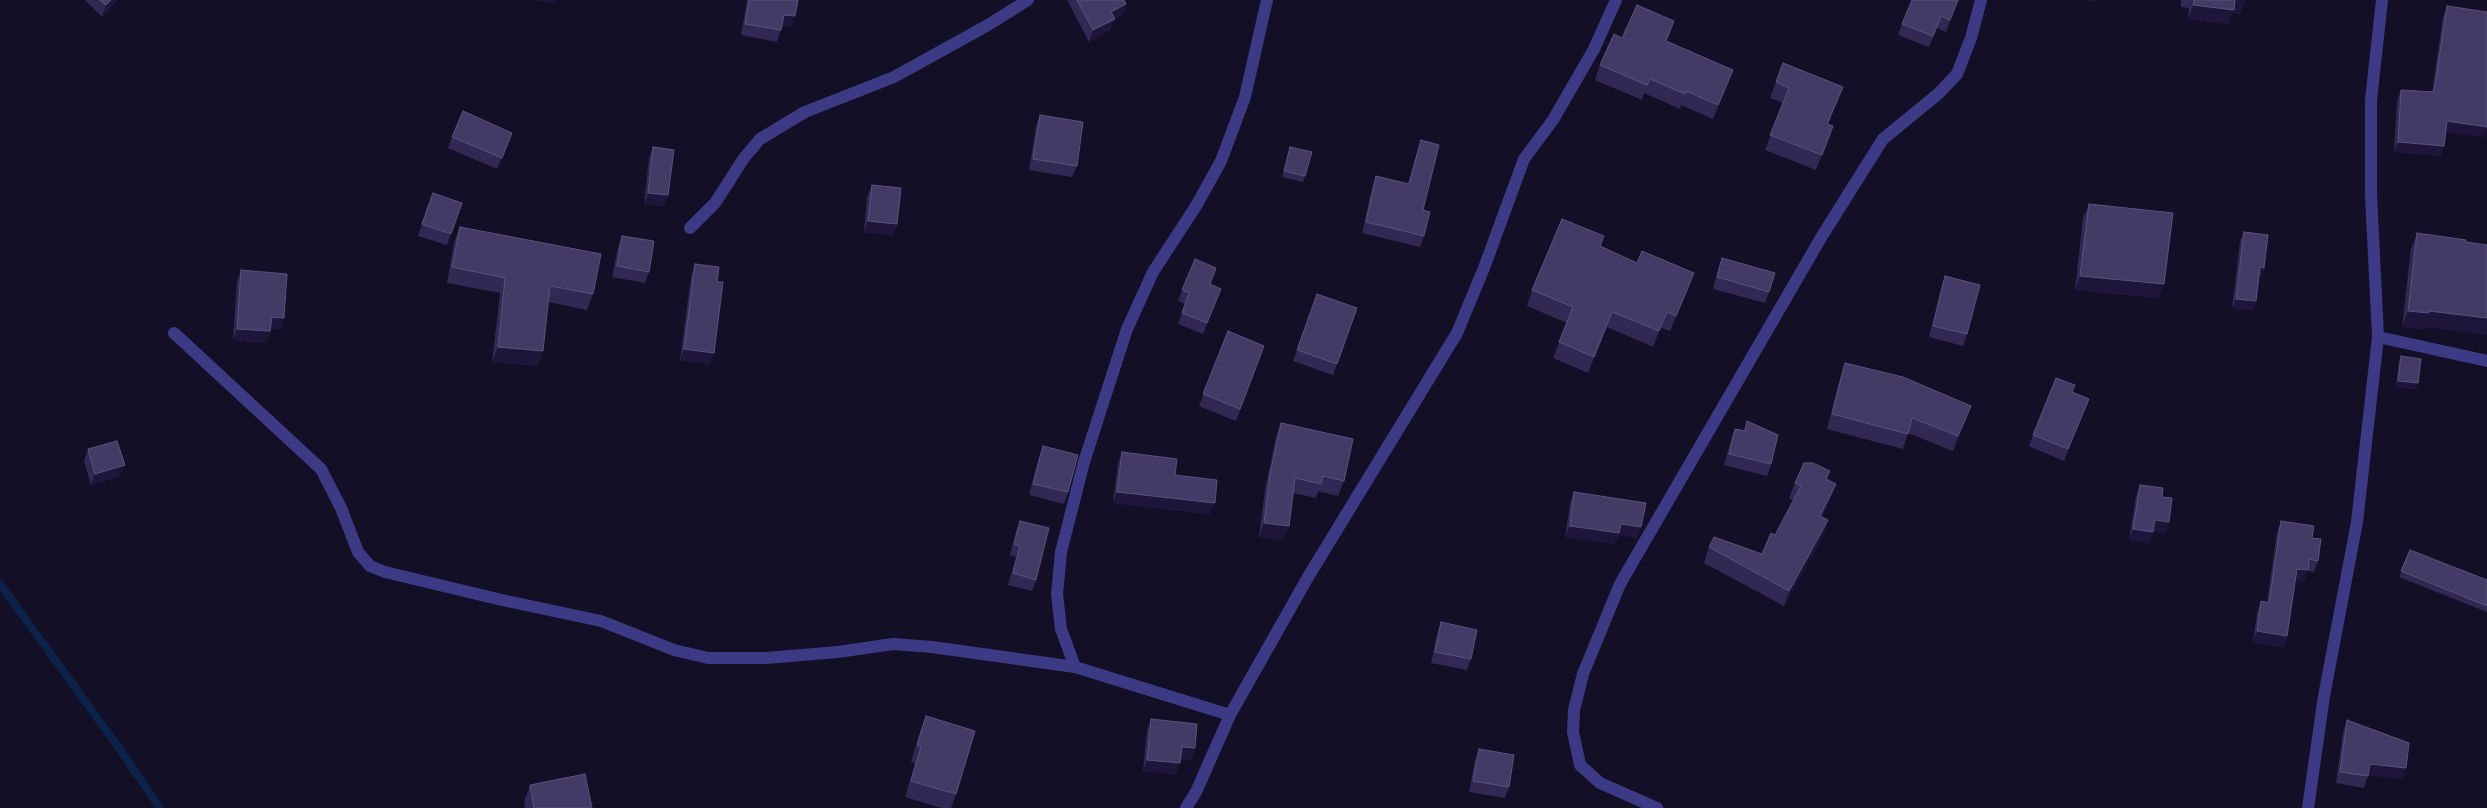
<!DOCTYPE html>
<style>
body{margin:0}
canvas{display:block;background:#130f26}
</style>
<canvas width="2487" height="808"></canvas>
<script>
const c = document.querySelector('canvas').getContext('2d');
c.lineJoin = 'round';
function shape(rows) {
  const path = new Path2D();
  for (const r of rows) {
    path.moveTo(r[0], r[1]);
    for (let i = 2; i < r.length; i += 2) path.lineTo(r[i], r[i + 1]);
  }
  return path;
}
function strokePath(path, color, width, dash) {
  c.strokeStyle = color;
  c.lineWidth = width;
  c.lineCap = dash ? 'butt' : 'round';
  c.setLineDash(dash || []);
  c.stroke(path);
}
function fillPath(path, color) {
  c.fillStyle = color;
  c.fill(path, 'evenodd');
}
strokePath(shape([
 [0,584,119,748,160,808]
]), '#0c2248', 8);
strokePath(shape([
 [690,228,715,203,744,158,760,139,805,112,894,77,988,25,1028,0],
 [174,333,321,469,341,508,358,552,370,566,385,572,502,600,601,621,674,650,708,658,766,658,838,652,893,644,932,647,1075,667,1230,715],
 [2378,337,2487,361],
 [1075,667,1061,629,1057,594,1061,552,1084,462,1127,329,1153,272,1196,206,1221,161,1245,97,1267,0],
 [1186,808,1196,792,1230,715,1308,577,1457,333,1484,268,1524,159,1553,120,1594,49,1616,0],
 [1657,808,1600,783,1580,765,1573,732,1574,710,1583,674,1620,584,1822,236,1883,139,1938,94,1957,74,1971,38,1981,0],
 [2308,808,2324,696,2357,522,2378,337,2371,195,2371,100,2382,0]
]), '#3d3a85', 12);
fillPath(shape([
 [85,0,118,0,102,17],
 [747,0,798,0,795,16,791,27,782,26,777,42,741,35],
 [1067,0,1124,0,1126,4,1122,15,1114,19,1110,30,1089,42],
 [1958,0,1946,32,1937,28,1929,47,1898,35,1902,24],
 [2181,0,2245,0,2240,14,2232,13,2229,24,2188,19,2189,8,2181,7],
 [2447,6,2485,137,2446,132,2444,146,2440,156,2394,152,2397,101,2401,90,2432,92,2443,17],
 [1622,38,1667,41,1733,70,1728,84,1713,119,1681,105,1680,109,1644,93,1642,100,1595,80,1600,65],
 [1783,63,1837,102,1828,124,1833,126,1816,170,1765,150,1783,103,1770,98],
 [1040,115,1077,166,1072,177,1029,170,1036,126],
 [452,137,508,144,497,169,448,148],
 [1421,140,1424,236,1420,247,1362,233,1372,188,1376,176,1408,184,1417,152],
 [653,147,668,195,664,206,644,204,649,158],
 [1290,147,1305,176,1303,182,1282,177],
 [872,185,897,224,893,235,864,232,867,197],
 [462,203,447,245,418,236,428,205],
 [2089,204,2159,298,2075,290,2083,218],
 [460,227,593,294,587,310,548,302,538,366,492,362,500,293,447,283,454,242],
 [2244,232,2264,268,2261,277,2259,277,2256,301,2253,310,2232,308,2240,241],
 [2417,233,2423,327,2423,329,2402,327,2411,249],
 [622,236,649,272,645,283,612,277,618,247],
 [1600,246,1688,289,1670,331,1661,328,1653,347,1607,327,1588,373,1553,358,1567,323,1527,306,1532,290],
 [1722,258,1769,292,1765,303,1713,289,1718,270],
 [695,264,717,282,710,364,680,360,691,276],
 [241,270,284,318,280,329,271,328,266,343,233,340,237,281],
 [1945,276,1967,334,1963,346,1929,337,1941,288],
 [1210,284,1217,300,1203,334,1178,324,1185,304,1178,301,1182,290],
 [1317,294,1357,308,1333,375,1293,361],
 [1228,331,1264,346,1236,421,1199,406],
 [2401,356,2416,389,2396,387,2399,361],
 [1845,363,1971,406,1953,451,1908,433,1903,449,1827,429,1840,378],
 [2075,385,2072,392,2089,399,2064,461,2029,446,2033,435],
 [1747,421,1771,464,1767,476,1724,465,1731,440,1735,429,1744,431],
 [1281,423,1344,481,1338,496,1318,491,1316,498,1293,493,1283,540,1259,537,1265,489,1276,437],
 [1043,446,1068,492,1064,504,1029,495,1039,457],
 [88,449,120,476,91,485,84,461],
 [1122,452,1175,475,1210,514,1113,503,1118,463],
 [1827,480,1836,484,1830,499,1822,517,1828,520,1823,536,1784,606,1704,563,1709,547,1762,554,1775,535,1794,501,1789,498,1795,483],
 [2140,485,2162,497,2169,522,2165,533,2153,531,2149,543,2129,540,2136,496],
 [1574,492,1641,527,1637,538,1619,535,1615,544,1565,537,1570,503],
 [1020,521,1036,580,1032,591,1008,585,1016,557,1010,555,1016,532],
 [2281,521,2312,538,2318,561,2314,572,2307,571,2304,581,2295,580,2287,636,2283,647,2253,642,2257,613,2261,601,2267,602,2277,532],
 [2410,550,2487,580,2487,612,2399,577],
 [1441,622,1471,659,1467,670,1431,663,1437,634],
 [926,716,956,794,951,808,941,808,905,797,915,763,911,762,920,732],
 [1151,719,1195,748,1191,760,1180,759,1176,774,1143,771,1147,730],
 [2347,720,2402,779,2368,775,2364,788,2336,783,2343,732],
 [1479,749,1509,787,1505,798,1469,792,1475,760],
 [530,785,592,808,525,808,524,802]
]), '#312854');
fillPath(shape([
 [111,0,118,0,102,17,106,5],
 [534,0,555,0,554,3],
 [2082,0,2097,0,2097,2],
 [2235,0,2245,0,2240,14,2232,13,2229,24,2188,19,2193,5],
 [1126,4,1122,15,1114,19,1110,30,1089,42,1093,30,1111,12],
 [784,15,795,16,791,27,780,26],
 [1733,70,1728,84,1713,119,1718,105],
 [2447,121,2487,127,2487,132,2485,137,2443,132],
 [1833,126,1828,142,1816,170,1822,155],
 [2398,142,2444,146,2440,156,2394,152],
 [648,193,668,195,664,206,644,204],
 [868,221,897,224,893,235,864,232],
 [2260,267,2264,268,2261,277,2257,276],
 [1694,273,1688,289,1670,331,1676,316],
 [2080,276,2164,284,2159,298,2075,290],
 [1221,289,1217,300,1203,334,1207,323],
 [2236,299,2256,301,2253,310,2232,308],
 [2408,311,2429,311,2487,318,2487,335,2423,327,2423,329,2402,327],
 [1612,312,1607,327,1588,373,1594,357],
 [1667,312,1661,328,1653,347,1659,331],
 [272,317,284,318,280,329,268,328],
 [237,329,270,331,266,343,233,340],
 [498,347,543,351,538,366,492,362],
 [684,349,714,353,710,364,680,360],
 [2398,381,2418,383,2416,389,2396,387],
 [2089,399,2085,410,2064,461,2068,449],
 [1971,406,1966,421,1953,451,1958,436],
 [125,465,120,476,91,485,95,474],
 [1836,484,1830,499,1815,531,1820,516],
 [1117,492,1215,503,1210,514,1113,503],
 [1828,520,1823,536,1784,606,1789,591],
 [2155,520,2169,522,2165,533,2151,531],
 [1264,523,1289,526,1283,540,1259,537],
 [1621,524,1641,527,1637,538,1619,535,1615,544,1565,537,1570,526],
 [2133,529,2153,532,2149,543,2129,540],
 [2297,569,2308,570,2304,581,2293,580],
 [2257,631,2287,636,2283,647,2253,642],
 [1182,747,1195,748,1191,760,1177,758],
 [1147,760,1180,763,1176,774,1143,771],
 [2370,764,2406,768,2402,779,2365,775]
]), '#1d163a');
const building = shape([
 [100,0,111,0,106,5,100,0],
 [749,0,798,0,795,16,784,15,781,30,745,24,749,0],
 [1077,0,1124,0,1126,4,1111,12,1115,19,1093,30,1077,0],
 [1912,0,1958,0,1950,20,1941,16,1933,36,1902,24,1912,0],
 [2194,0,2235,0,2234,10,2193,5,2194,0],
 [1637,5,1674,21,1666,41,1733,70,1718,105,1686,91,1685,94,1650,79,1647,85,1600,65,1614,34,1622,38,1637,5],
 [2447,6,2487,12,2487,127,2447,121,2444,146,2398,142,2401,90,2434,92,2447,6],
 [1783,63,1843,87,1827,124,1833,126,1822,155,1770,135,1789,88,1776,82,1783,63],
 [463,111,512,133,502,158,452,137,463,111],
 [1040,115,1083,122,1077,166,1033,159,1040,115],
 [1421,140,1439,145,1423,210,1430,212,1424,236,1366,222,1376,176,1409,184,1421,140],
 [653,147,674,150,668,195,648,193,653,147],
 [1290,147,1312,152,1305,176,1284,171,1290,147],
 [872,185,901,188,897,224,868,221,872,185],
 [433,193,462,203,451,234,422,224,433,193],
 [2089,204,2173,213,2164,284,2080,276,2089,204],
 [1562,219,1604,236,1600,246,1637,263,1642,251,1694,273,1676,316,1667,312,1659,331,1612,312,1594,357,1559,342,1573,307,1532,290,1562,219],
 [460,227,601,254,593,294,550,286,543,351,498,347,505,278,452,267,460,227],
 [2244,232,2268,235,2264,268,2260,267,2256,301,2236,299,2244,232],
 [2417,233,2466,240,2466,242,2487,245,2487,318,2429,311,2429,313,2408,311,2417,233],
 [622,236,654,241,649,272,617,266,622,236],
 [1722,258,1775,273,1769,292,1717,277,1722,258],
 [1195,259,1216,268,1210,284,1221,289,1207,323,1182,313,1189,293,1182,290,1195,259],
 [695,264,719,267,717,282,723,282,714,353,684,349,695,264],
 [241,270,287,274,284,318,272,317,270,331,237,329,241,270],
 [1945,276,1980,285,1967,334,1933,326,1945,276],
 [1317,294,1357,308,1337,364,1297,350,1317,294],
 [1228,331,1264,346,1240,409,1203,394,1228,331],
 [2401,356,2421,359,2418,383,2398,381,2401,356],
 [1845,363,1903,377,1971,406,1958,436,1912,418,1908,434,1832,414,1845,363],
 [2056,378,2075,385,2072,392,2089,399,2068,449,2033,435,2056,378],
 [1747,421,1778,435,1771,464,1729,454,1735,429,1745,431,1747,421],
 [1281,423,1353,439,1344,481,1323,476,1321,484,1295,478,1289,526,1264,523,1270,475,1281,423],
 [117,441,125,465,95,474,88,449,117,441],
 [1043,446,1078,455,1068,492,1033,484,1043,446],
 [1122,452,1177,459,1175,475,1217,480,1215,503,1117,492,1122,452],
 [1804,463,1813,463,1830,471,1826,479,1836,484,1820,516,1828,520,1789,591,1709,547,1714,537,1762,554,1771,533,1775,535,1801,486,1795,483,1804,463],
 [2140,485,2163,488,2162,497,2172,498,2169,522,2155,520,2153,532,2133,529,2140,485],
 [1574,492,1646,503,1641,527,1621,524,1619,533,1570,526,1574,492],
 [1020,521,1049,528,1036,580,1013,573,1020,546,1014,544,1020,521],
 [2281,521,2314,526,2312,538,2321,539,2318,561,2309,559,2308,570,2297,569,2287,636,2257,631,2261,601,2269,603,2281,521],
 [2410,550,2487,580,2487,606,2401,571,2410,550],
 [1441,622,1477,630,1471,659,1435,652,1441,622],
 [926,716,975,731,956,794,911,781,921,747,917,745,926,716],
 [1151,719,1197,724,1195,748,1182,747,1180,763,1147,760,1151,719],
 [2347,720,2409,743,2406,768,2370,764,2368,776,2340,772,2347,720],
 [1479,749,1514,755,1509,787,1473,781,1479,749],
 [585,774,592,808,534,808,530,785,585,774]
]);
fillPath(building, '#433a66');
strokePath(building, '#5a527e', 1);
</script>
